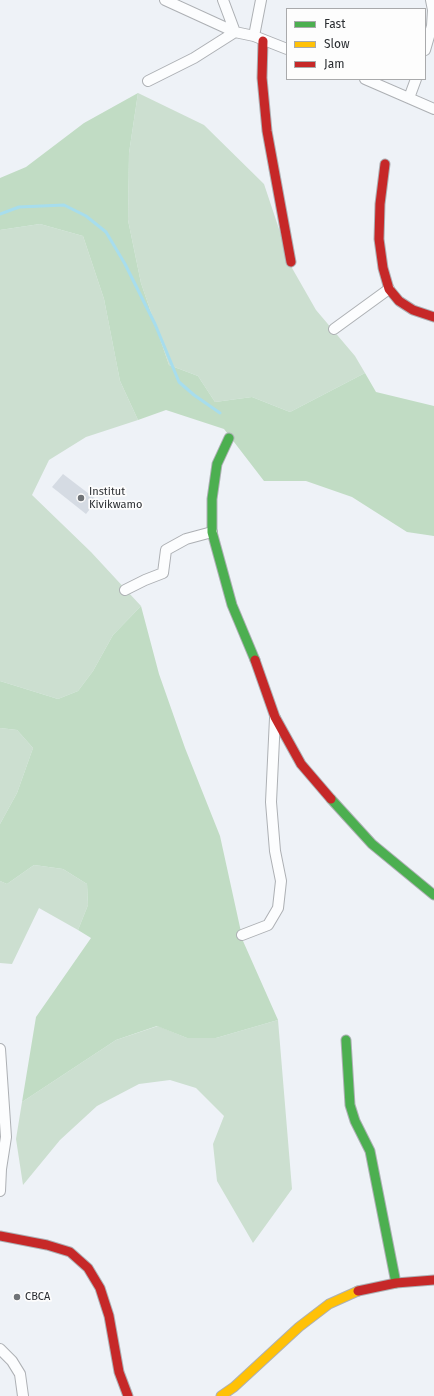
<!DOCTYPE html>
<style>
body{margin:0}
#map{position:relative;width:434px;height:1396px;overflow:hidden;background:#eef2f7;font-family:"Fira Sans",sans-serif}
canvas{display:block}
.legend{position:absolute;left:286px;top:8px;width:140px;height:72px;box-sizing:border-box;background:#fdfdfd;border:1px solid #a9aaac;margin:0;padding:5px 7px;list-style:none;font-size:12px;color:#2b2e32}
.legend li{display:flex;align-items:center;gap:8px;height:20px}
.legend b{width:20px;border:1px solid #a9aaac}
</style>
<div id="map">
<canvas width="434" height="1396"></canvas>
<ul class="legend">
<li><b style="height:5px;background:#4caf50"></b>Fast</li>
<li><b style="height:5px;background:#ffc107"></b>Slow</li>
<li><b style="height:5px;background:#c62828"></b>Jam</li>
</ul>
</div>
<script>
const c = document.querySelector('canvas').getContext('2d');
c.lineJoin = 'round';
function fillPath(path, color) {
  c.fillStyle = color;
  c.fill(path, 'evenodd');
}
function shape(rows) {
  const path = new Path2D();
  for (const r of rows) {
    path.moveTo(r[0], r[1]);
    for (let i = 2; i < r.length; i += 2) path.lineTo(r[i], r[i + 1]);
  }
  return path;
}
function strokePath(path, color, width, dash) {
  c.strokeStyle = color;
  c.lineWidth = width;
  c.lineCap = dash ? 'butt' : 'round';
  c.setLineDash(dash || []);
  c.stroke(path);
}
function write(font, color, halo, rows, align = 'center') {
  c.font = font + ' "Fira Sans",sans-serif';
  c.lineWidth = 3.5;
  c.setLineDash([]);
  c.textBaseline = 'middle';
  c.strokeStyle = halo;
  c.fillStyle = color;
  for (const [text, x, y, turn = 0] of rows) {
    c.save();
    c.translate(x, y);
    c.rotate((+turn || 0) * Math.PI / 180);
    c.textAlign = isNaN(turn) ? turn : align;
    if (halo) c.strokeText(text, 0, 0);
    c.fillText(text, 0, 0);
    c.restore();
  }
}
fillPath(shape([
 [138,93,204,125,264,184,292,268,316,310,355,356,365,373,290,412,252,397,215,402,198,376,169,365,141,283,128,220,129,153],
 [40,224,83,236,104,299,120,381,138,420,86,437,49,460,32,495,91,552,141,606,113,635,93,671,78,691,58,699,0,681,0,230],
 [0,728,17,730,33,748,17,793,0,824],
 [34,865,63,869,87,884,88,905,78,930,39,908,12,964,0,963,0,881,7,884],
 [278,1020,292,1189,253,1243,217,1181,213,1144,224,1116,196,1088,170,1080,139,1084,97,1106,60,1140,23,1185,16,1139,22,1102,116,1040,158,1026,187,1038,216,1038]
]), '#ccdfd0');
fillPath(shape([
 [138,93,129,153,128,220,141,283,169,365,198,376,215,402,252,397,290,412,365,373,376,392,434,406,434,536,407,532,352,497,306,481,264,481,224,429,166,410,138,420,120,381,104,299,83,236,40,224,0,230,0,178,26,167,84,123],
 [141,606,159,674,185,748,220,836,243,941,278,1020,216,1038,187,1038,157,1026,116,1040,22,1102,36,1017,91,938,78,930,88,905,87,884,63,869,34,865,7,884,0,881,0,824,17,793,33,748,17,730,0,728,0,681,58,699,78,691,93,671,113,635]
]), '#c1dcc4');
strokePath(shape([
 [0,214,19,207,64,205,86,216,106,232,125,264,155,324,179,382,194,395,220,413]
]), '#a7dded', 3);
fillPath(shape([
 [63,474,97,500,86,514,52,487]
]), '#d5dbe3');
const street = shape([
 [165,0,235,32,254,36,287,49],
 [254,36,261,0],
 [425,50,432,26,433,10,431,0],
 [365,79,434,109],
 [148,81,194,58,235,32,223,0],
 [409,98,416,79],
 [334,329,389,289],
 [125,590,145,580,163,573,166,550,186,539,212,532],
 [242,935,268,925,278,908,281,881,275,851,271,802,275,718],
 [0,1049,6,1137,1,1169,0,1191],
 [0,1349,12,1361,20,1374,23,1396]
]);
const fast = shape([
 [229,438,217,464,212,499,212,532,232,605,255,660],
 [331,799,372,844,434,895],
 [346,1040,350,1105,355,1121,370,1151,396,1283]
]);
const slow = shape([
 [221,1396,234,1387,299,1327,329,1304,358,1291]
]);
const jam = shape([
 [263,41,262,78,267,131,291,262],
 [385,164,380,204,379,239,383,268,389,289,399,301,413,310,434,317],
 [255,660,275,717,301,764,331,799],
 [0,1236,47,1245,70,1252,88,1268,100,1288,109,1316,119,1372,128,1396],
 [358,1291,396,1283,434,1280]
]);
strokePath(street, '#adb0b4', 12);
strokePath(fast, '#adb0b4', 11);
strokePath(slow, '#adb0b4', 11);
strokePath(jam, '#adb0b4', 11);
strokePath(street, '#fcfdfe', 10);
strokePath(fast, '#4caf50', 9);
strokePath(slow, '#ffc107', 9);
strokePath(jam, '#c62828', 9);
for (const [x, y, r, color] of [
 [81,498,4,"#6f7377"],
 [17,1297,4,"#6f7377"]
]) {
  const dot = new Path2D();
  dot.arc(x, y, r, 0, 2 * Math.PI);
  c.fillStyle = color;
  c.fill(dot);
  strokePath(dot, '#fdfdfd', 1.5);
}
write('11px', '#2b2e32', '#fdfdfd', [
 ["Institut",89,492],
 ["Kivikwamo",89,505],
 ["CBCA",25,1297]
], 'left');
</script>
